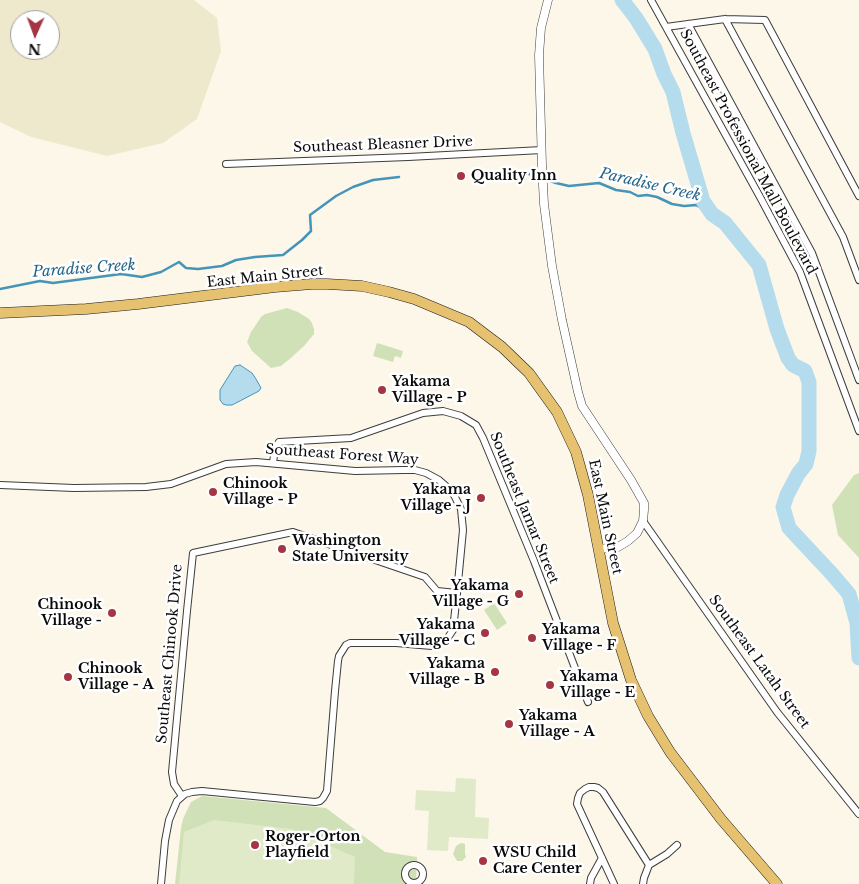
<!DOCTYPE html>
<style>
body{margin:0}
#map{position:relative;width:859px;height:884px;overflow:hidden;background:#fcf7e9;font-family:"Libre Baskerville",serif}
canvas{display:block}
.north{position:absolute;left:10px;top:10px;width:50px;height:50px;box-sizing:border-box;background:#fff;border:1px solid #9d9d9d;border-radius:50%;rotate:182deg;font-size:14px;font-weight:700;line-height:20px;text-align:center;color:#0a0a0a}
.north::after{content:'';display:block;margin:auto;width:18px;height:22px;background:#a63542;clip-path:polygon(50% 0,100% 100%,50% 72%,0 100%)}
</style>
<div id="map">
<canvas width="859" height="884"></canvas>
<div class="north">N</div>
</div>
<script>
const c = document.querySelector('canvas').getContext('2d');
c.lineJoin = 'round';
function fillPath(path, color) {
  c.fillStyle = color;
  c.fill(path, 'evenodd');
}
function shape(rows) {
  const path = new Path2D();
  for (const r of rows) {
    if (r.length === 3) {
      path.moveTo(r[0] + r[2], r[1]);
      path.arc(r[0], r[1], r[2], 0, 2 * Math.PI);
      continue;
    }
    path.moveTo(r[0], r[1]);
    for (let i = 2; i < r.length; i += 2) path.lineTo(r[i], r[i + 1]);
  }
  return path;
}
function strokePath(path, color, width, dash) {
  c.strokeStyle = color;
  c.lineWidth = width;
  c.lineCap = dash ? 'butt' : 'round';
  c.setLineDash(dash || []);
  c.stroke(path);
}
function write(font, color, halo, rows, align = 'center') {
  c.font = font + ' "Libre Baskerville",serif';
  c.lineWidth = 5;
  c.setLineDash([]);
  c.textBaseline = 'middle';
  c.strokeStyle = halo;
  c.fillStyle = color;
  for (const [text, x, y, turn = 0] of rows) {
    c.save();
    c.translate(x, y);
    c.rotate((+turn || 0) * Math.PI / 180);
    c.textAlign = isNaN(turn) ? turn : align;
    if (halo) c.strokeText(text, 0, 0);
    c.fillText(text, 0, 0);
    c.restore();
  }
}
fillPath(shape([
 [0,0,194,0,217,18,221,51,197,119,163,143,107,156,31,137,0,122],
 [20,20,50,20,50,50,20,50]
]), '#eee9cd');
fillPath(shape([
 [287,308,298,312,309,319,312,323,314,329,314,334,304,346,292,357,281,366,271,368,252,351,247,342,251,332,261,317,265,314],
 [377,343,403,351,401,358,395,356,393,362,373,356],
 [859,473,859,558,838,535,832,505,854,475],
 [494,603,507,623,497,630,484,610],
 [202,796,326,808,385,852,417,857,416,884,175,884,181,828,183,819,191,802],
 [461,843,465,844,465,854,466,857,462,861,457,861,453,854,456,846]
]), '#d0e1b8');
fillPath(shape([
 [456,778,476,779,475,817,489,818,488,839,449,837,448,851,427,850,429,811,415,810,416,790,455,792],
 [214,820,291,829,355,857,354,884,179,884,184,832]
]), '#e0eac8');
const water = shape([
 [240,365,252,373,256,379,261,388,259,391,236,403,232,405,226,405,223,404,220,400,220,390,235,366,240,365]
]);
fillPath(water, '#b4dced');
strokePath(water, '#4594ba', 1);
strokePath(shape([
 [523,172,556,183,569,186,599,183,616,190,630,192,638,196,647,195,657,197,672,204,684,206,696,205,712,214],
 [0,289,40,281,53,283,121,274,142,277,161,272,179,262,186,268,198,269,222,266,236,260,255,257,283,255,302,240,311,231,310,215,336,196,353,187,373,180,399,177]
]), '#4594ba', 2.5);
strokePath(shape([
 [622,0,636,18,655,49,664,74,673,92,683,133,703,201,712,214,725,223,759,265,777,329,788,358,793,365,805,371,809,382,809,451,806,464,798,474,787,495,783,507,789,528,832,574,849,594,857,623,859,658]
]), '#b4dced', 15);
const minor = shape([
 [651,0,760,197,800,272,859,431],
 [725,19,843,237,859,280],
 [688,24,812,253,859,380],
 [666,27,725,19,765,20,859,196],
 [226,164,408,157,542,150],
 [273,463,275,448,279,442,351,438,423,413,443,411,461,416,476,425,483,438,534,561,588,702],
 [0,485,74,488,146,487,171,484,226,464,256,462,355,471,404,470,415,470,426,473,439,480,447,487,454,495,461,509,463,530,457,593,453,630,447,639,442,643,432,646,396,643,350,643,346,645,339,656,338,661,335,691,327,791,323,798,320,801,315,802,202,791,192,792,185,794,177,801,169,820,165,841,161,884],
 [643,521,777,712,859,814],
 [182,796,174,784,172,772,187,611,193,553,293,532,425,577,437,591,457,593],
 [414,874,9],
 [590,884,591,878,602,858],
 [614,884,577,804,578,798,580,793,585,789,589,787,594,787,598,788,603,792,649,865,667,854,677,845],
 [643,884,644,878,649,865]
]);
const tertiary = shape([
 [548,0,541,28,539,55,542,166,544,204,552,266,562,320,578,392,582,406,631,480,644,503,644,510,643,521,637,533,628,541,618,547,599,549]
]);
const primary = shape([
 [0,313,86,309,138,304,275,287,312,284,327,284,362,286,389,292,414,299,469,322,502,347,529,373,557,412,576,452,588,495,613,623,631,680,648,716,670,752,721,819,777,884]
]);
strokePath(minor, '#3d3d3d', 8);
strokePath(tertiary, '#3d3d3d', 9);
strokePath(primary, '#1b1b1b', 11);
strokePath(minor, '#fff', 6);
strokePath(tertiary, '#fff', 8);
strokePath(primary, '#e6c16f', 10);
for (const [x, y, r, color] of [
 [461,176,5,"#a63542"],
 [382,390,5,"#a63542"],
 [213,492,5,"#a63542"],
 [481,498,5,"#a63542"],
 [282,549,5,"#a63542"],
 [519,594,5,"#a63542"],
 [112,613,5,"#a63542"],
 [485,633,5,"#a63542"],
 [532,638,5,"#a63542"],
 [495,672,5,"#a63542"],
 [68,677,5,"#a63542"],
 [550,685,5,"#a63542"],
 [509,724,5,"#a63542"],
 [255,845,5,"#a63542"],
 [483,861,5,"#a63542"]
]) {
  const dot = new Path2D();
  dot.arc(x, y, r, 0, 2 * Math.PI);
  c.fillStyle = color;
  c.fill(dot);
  strokePath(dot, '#fff', 2);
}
write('14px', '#0a0a0a', '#fff', [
 ["Southeast Bleasner Drive",383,145,-2],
 ["Southeast Professional Mall Boulevard",748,152,62],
 ["East Main Street",265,277,-6],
 ["Southeast Forest Way",342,455,4],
 ["Southeast Jamar Street",524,508,68],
 ["East Main Street",605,517,78],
 ["Southeast Chinook Drive",170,654,-85],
 ["Southeast Latah Street",759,662,54]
]);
write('bold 14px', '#0a0a0a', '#fff', [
 ["Quality Inn",471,176],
 ["Yakama",392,382],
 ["Village - P",392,398],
 ["Chinook",223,484],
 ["Village - P",223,500],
 ["Yakama",471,490,"right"],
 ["Village - J",471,506,"right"],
 ["Washington",292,541],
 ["State University",292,557],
 ["Yakama",509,586,"right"],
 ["Village - G",509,602,"right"],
 ["Chinook",102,605,"right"],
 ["Village -",102,621,"right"],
 ["Yakama",475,625,"right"],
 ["Village - C",475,641,"right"],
 ["Yakama",542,630],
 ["Village - F",542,646],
 ["Yakama",485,664,"right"],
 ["Village - B",485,680,"right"],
 ["Chinook",78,669],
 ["Village - A",78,685],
 ["Yakama",560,677],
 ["Village - E",560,693],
 ["Yakama",519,716],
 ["Village - A",519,732],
 ["Roger-Orton",265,837],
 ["Playfield",265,853],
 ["WSU Child",493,853],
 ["Care Center",493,869]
], 'left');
write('italic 15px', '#256489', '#fff', [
 ["Paradise Creek",650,185,13],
 ["Paradise Creek",84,269,-4]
]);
</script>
